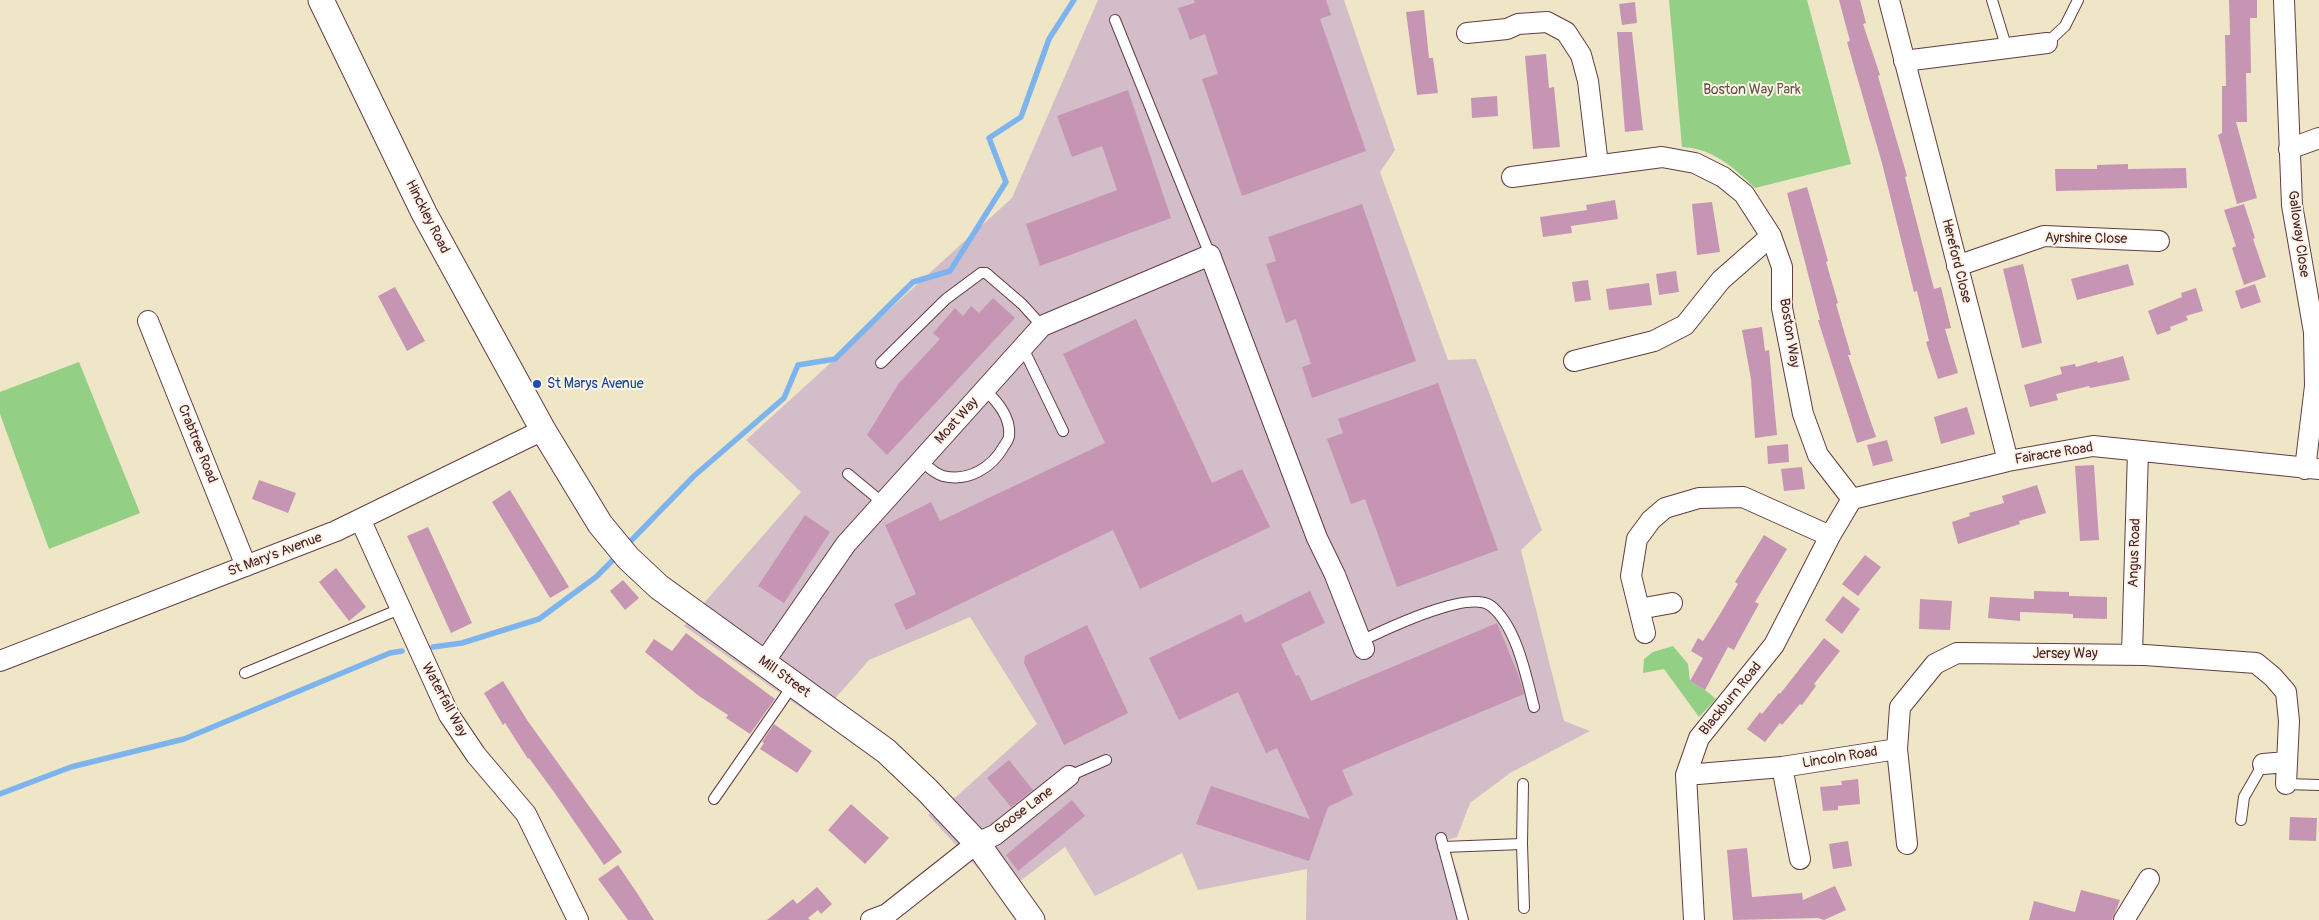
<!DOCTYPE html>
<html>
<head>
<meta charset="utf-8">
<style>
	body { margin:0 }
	canvas { display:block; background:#efe5c7 }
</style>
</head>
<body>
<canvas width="2319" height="920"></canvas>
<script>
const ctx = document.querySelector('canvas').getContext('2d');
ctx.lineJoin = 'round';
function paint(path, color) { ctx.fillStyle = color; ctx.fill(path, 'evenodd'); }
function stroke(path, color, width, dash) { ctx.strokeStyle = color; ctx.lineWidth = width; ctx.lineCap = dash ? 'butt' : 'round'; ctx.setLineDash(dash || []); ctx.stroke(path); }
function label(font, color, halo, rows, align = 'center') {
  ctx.font = font + ' Pangolin,sans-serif'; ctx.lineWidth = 4; ctx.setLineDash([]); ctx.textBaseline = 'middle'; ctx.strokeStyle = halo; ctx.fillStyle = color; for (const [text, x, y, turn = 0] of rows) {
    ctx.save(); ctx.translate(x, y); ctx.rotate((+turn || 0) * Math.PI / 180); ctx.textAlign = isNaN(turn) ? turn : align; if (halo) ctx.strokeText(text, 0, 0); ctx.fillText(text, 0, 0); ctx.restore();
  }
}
paint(new Path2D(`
	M1098,0H1344L1395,150L1380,172L1448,360L1476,359L1542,530L1521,550L1564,721L1590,731L1510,773L1470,803L1457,837L1444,841L1458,873L1469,920H1306L1307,869L1198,890L1182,853L1095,896L1065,847L1000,896L983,874L928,815L957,796L1037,724L970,617L869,660L817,719L684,626L801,492L746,440L1012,198Z`), '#d2bdc8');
paint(new Path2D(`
	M1669,0H1807L1851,164L1755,188C1734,168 1713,148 1682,147Z
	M79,362L140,513L49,549L0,414V392Z
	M1673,646L1688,664L1690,681L1705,690L1716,699L1699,717L1664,669L1643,673L1644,659L1653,652Z`), '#93d085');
stroke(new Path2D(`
	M626,546L694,476L784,398L798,365L835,359L913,282L950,271L1006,182L989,138L1021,117L1049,39L1074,0
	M433,647L462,643L539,619L596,577L618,555
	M0,794L71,767L184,739L390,653L402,651`), '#7eb4ed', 5.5);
paint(new Path2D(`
	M1194,0H1326L1331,15L1320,19L1366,151L1242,196L1202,79L1218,74L1205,34L1190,40L1178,8L1195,3Z
	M1839,0H1860L1866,23L1863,24L1880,75L1878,76L1907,176L1905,177L1934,289L1941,287L1951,328L1945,329L1958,373L1938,379L1926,342L1929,341L1917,291L1914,292L1882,163L1853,63L1847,42L1850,41Z
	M2229,0H2257V18H2250L2251,73H2246L2247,122H2236L2257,198L2237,204L2218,135L2222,133V86H2226L2225,35H2230Z
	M1635,2L1637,23L1622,25L1619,4Z
	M1424,10L1429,58H1433L1438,93L1417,95L1406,12Z
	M1617,32H1632L1643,130L1625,132Z
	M1546,54L1549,88L1554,87L1560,147L1533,149L1525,56Z
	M1128,90L1171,218L1040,266L1026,224L1117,190L1102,146L1072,157L1057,116Z
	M1497,96L1498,116L1472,118L1471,98Z
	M2128,164V169L2186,168L2187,188L2056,191L2055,169H2097V165Z
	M1807,187L1828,261L1826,262L1838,303L1836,304L1851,355H1848L1876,437L1857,443L1818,320H1820L1787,193Z
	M1615,200L1618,219L1571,226L1572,233L1543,237L1540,217L1587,210L1586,205Z
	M1712,202L1720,252L1697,255L1692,204Z
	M1362,204L1416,361L1312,398L1302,367L1311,364L1296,319L1286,323L1266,264L1276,261L1268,237Z
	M2244,204L2255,238L2253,239L2266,277L2244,285L2232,248L2236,246L2224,210Z
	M2023,264L2042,343L2022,348L2003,269Z
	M2128,264L2134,285L2077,300L2071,279Z
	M1676,271L1679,292L1659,295L1656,274Z
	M1588,280L1591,300L1575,302L1572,282Z
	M1649,283L1652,305L1609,310L1606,289Z
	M2255,284L2261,302L2241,309L2235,291Z
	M395,287L425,341L407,351L378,296Z
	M2196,288L2203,311L2186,316L2188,320L2170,327L2171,330L2157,335L2148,311L2182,297L2181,293Z
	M993,298L1015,318L887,455L867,435L899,383L940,339L933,333L955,308L963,316L971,306L979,313Z
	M1136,319L1212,483L1242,469L1270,527L1140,589L1113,530L906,630L894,604L916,594L885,525L931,502L940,521L1105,443L1063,354Z
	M1762,327L1765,351L1769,350L1777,435L1755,438L1751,379L1742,330Z
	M2123,356L2130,380L2090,388L2089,386L2056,394L2058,400L2030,407L2024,385L2062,374L2060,367L2075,364L2076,367L2097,361L2098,363Z
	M1438,383L1498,550L1397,587L1365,499L1351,504L1327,439L1343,433L1338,419Z
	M1967,407L1975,434L1941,444L1934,417Z
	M1887,440L1893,461L1873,466L1867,445Z
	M1788,444L1789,462L1768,464L1767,446Z
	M2094,465L2099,540L2080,541L2075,466Z
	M1802,467L1805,489L1784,491L1781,469Z
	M259,480L296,493L288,513L252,499Z
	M2037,485L2046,513L2019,521L2020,524L1958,544L1952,522L1970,516L1969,513L2004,503L2002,496Z
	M510,490L569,587L550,598L492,502Z
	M805,515L830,532L784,603L758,586Z
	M428,527L472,623L451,633L407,536Z
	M1764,535L1787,549L1755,602L1759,604L1738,642L1734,650L1728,647L1705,690L1690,681L1703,658L1691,651L1698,638L1703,641L1717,619L1738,584L1735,582Z
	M1865,555L1881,567L1858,596L1842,584Z
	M336,568L366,607L349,621L319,582Z
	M623,580L639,598L625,610L610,591Z
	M1310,591L1325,623L1281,644L1296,676L1299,675L1311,701L1497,623L1518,674L1524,694L1342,770L1353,795L1328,807L1309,861L1196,824L1211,786L1310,819L1277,748L1266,753L1238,692L1179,720L1149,658L1241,614L1245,623Z
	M2034,591L2069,592V596L2107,597V619L2073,618V614L2020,612V621L1988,618L1990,597L2034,599Z
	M1843,596L1860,609L1842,634L1825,620Z
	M1920,599L1952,601L1950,630L1919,629Z
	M1087,625L1128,713L1064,745L1024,663L1025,656Z
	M686,633L775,699L750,734L726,718L728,715L699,696L645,652L654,639L672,651Z
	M1824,638L1840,651L1814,684L1816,686L1802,705L1800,704L1782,725L1780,723L1765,742L1747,729L1760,712L1762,714L1779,693L1780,694Z
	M503,681L527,720L622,852L604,865L554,792L529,758L528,759L505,723L503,725L484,693Z
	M774,724L812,751L797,773L760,749L764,743L762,742Z
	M1009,760L1033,790L1011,807L987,778Z
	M1858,779L1860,804L1838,806V810L1823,811L1820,787L1842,785L1841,781Z
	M1072,800L1085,816L1018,871L1006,855Z
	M851,804L889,838L865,864L828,830Z
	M2290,817L2317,818L2316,841L2289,840Z
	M1848,841L1852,866L1833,869L1829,844Z
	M1747,848L1752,897L1802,893L1803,900L1835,886L1846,910L1824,920L1818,918L1733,920L1727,850Z
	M618,865L637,893L654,920H628L598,879Z
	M817,887L832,904L821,914L818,910L808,918L810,920H767L793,899L797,904Z
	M2081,890L2120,900L2112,920H2029L2034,901L2075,912Z`), '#c695b4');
const service = new Path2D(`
	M1992,0L2007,49
	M1115,20L1210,255
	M2047,43L2065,26L2078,0
	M1023,348L1063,431
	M881,363L946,299L981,273H986L1022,304L1042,326
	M921,461C927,466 935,474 943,476C968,482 992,468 1004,446C1006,443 1009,439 1009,436C1011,418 997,401 985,390
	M848,474L883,503
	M1361,641C1384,630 1469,589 1491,606C1517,627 1526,676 1534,707
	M245,673L400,609
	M1069,776L1106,760
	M2286,784L2319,785
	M714,799L793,685
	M2241,820L2244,797L2263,764
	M1441,838L1463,920
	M1522,844L1524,908
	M1443,847L1522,844L1523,784`);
const minor = new Path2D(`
	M1889,0L2008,461
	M2284,0L2292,205L2314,332L2315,386L2305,469
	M1467,33L1507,29L1518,24L1547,22L1566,32L1581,55L1588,81L1598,165
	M1904,61L2047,43
	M2289,149L2319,138
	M1512,177L1662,157L1695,163L1723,177L1744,194L1771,236L1782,267V308L1803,414L1818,455L1852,499
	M1957,266L2044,236L2159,241
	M148,321L246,566
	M1574,361L1654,341L1685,325L1721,280L1771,236
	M1852,499L2008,461L2093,446L2319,469
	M360,519L449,715L476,755L526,814L578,920
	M1639,609L1672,603
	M1645,633L1631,576L1637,539L1651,520L1665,508L1699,498L1743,497L1830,536
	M2132,654L2138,451
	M0,661L336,531L543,430
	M764,662L846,544L1042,326L1210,255L1317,538L1335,575L1364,649
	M2263,764L2287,762
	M1782,767L1800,859
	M1686,775L1782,767L1897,749
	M1907,844L1897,749L1900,707L1935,664L1957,653L2145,655L2256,663L2273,677L2286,692L2289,721L2286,784
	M871,920L887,914L977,843L995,835L1069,776
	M1694,920L1686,775L1699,738L1774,645L1830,536L1852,499
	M2124,920L2149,879`);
const tertiary = new Path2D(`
	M321,0L424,213L543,430L600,524L628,558L659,587L886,751L928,791L977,843L1032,920`);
stroke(service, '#633d42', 12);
stroke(minor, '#633d42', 22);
stroke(tertiary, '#633d42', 27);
stroke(service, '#fff', 10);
stroke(minor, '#fff', 20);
stroke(tertiary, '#fff', 25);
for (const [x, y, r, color] of [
	[537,384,5,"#1a4fb4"]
]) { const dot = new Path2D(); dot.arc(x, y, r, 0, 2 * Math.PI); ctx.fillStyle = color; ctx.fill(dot); stroke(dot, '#fcf5e5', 2); }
label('14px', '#605446', '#fcf5e5', [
	["Boston Way Park",1752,90]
]);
label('14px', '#4a1f2b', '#fcf5e5', [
	["Hinckley Road",427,217,63],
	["Galloway Close",2298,234,82],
	["Ayrshire Close",2086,239,1],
	["Hereford Close",1956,261,76],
	["Boston Way",1789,333,81],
	["Moat Way",957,421,-48],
	["Crabtree Road",197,444,68],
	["Fairacre Road",2054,454,-9],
	["Angus Road",2135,553,-88],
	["St Mary's Avenue",275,555,-21],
	["Jersey Way",2065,654],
	["Mill Street",784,677,36],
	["Blackburn Road",1731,699,-51],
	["Waterfall Way",444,700,62],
	["Lincoln Road",1840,758,-9],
	["Goose Lane",1024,811,-37]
]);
label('14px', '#164399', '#fcf5e5', [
	["St Marys Avenue",547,384]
], 'left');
</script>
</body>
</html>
